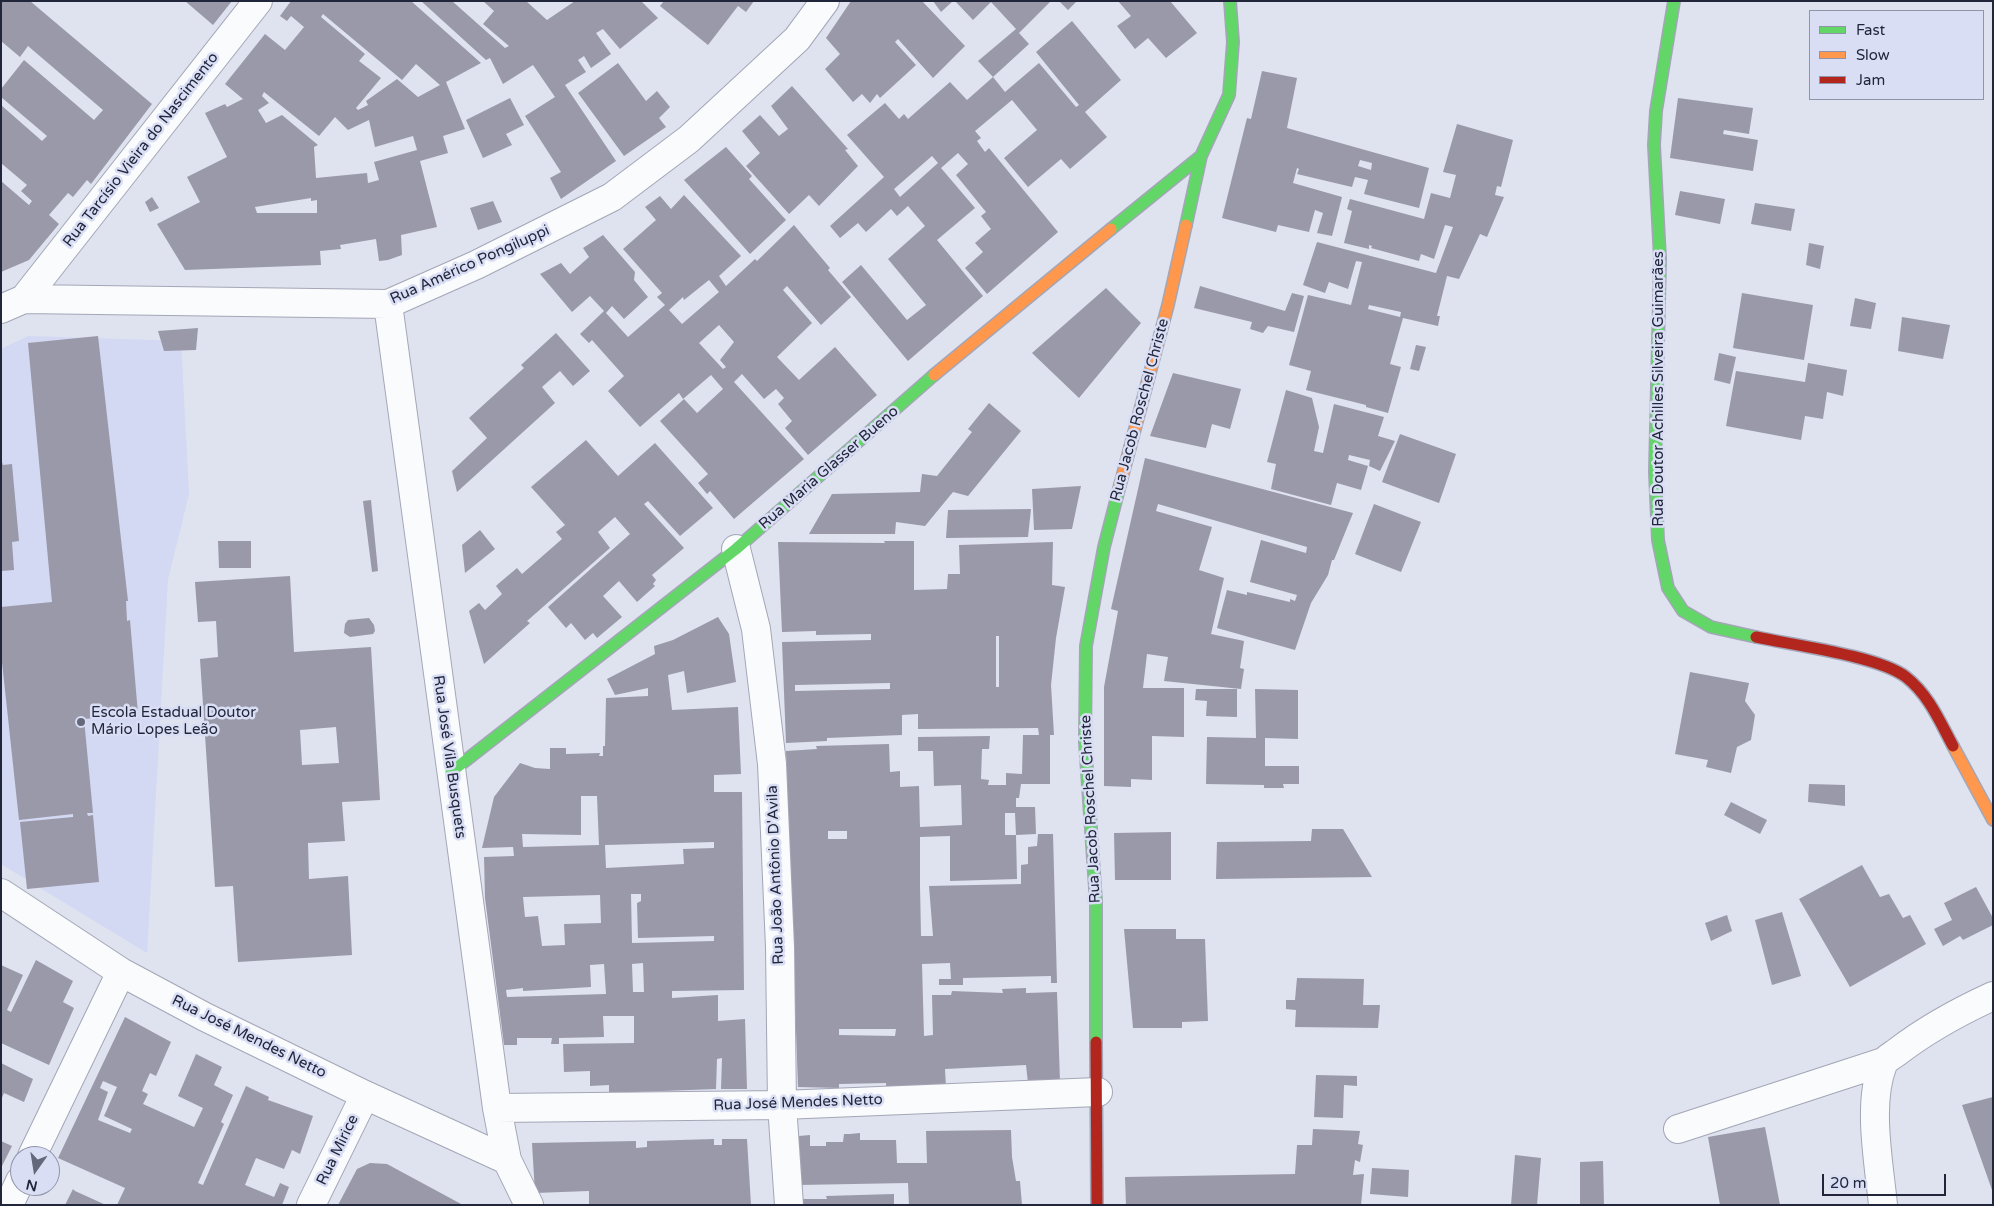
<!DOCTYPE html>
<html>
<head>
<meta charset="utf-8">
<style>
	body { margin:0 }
	#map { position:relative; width:1994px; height:1206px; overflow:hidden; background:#dfe2ef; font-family:"Varela Round",sans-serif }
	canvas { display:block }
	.frame { position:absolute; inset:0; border:2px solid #22263b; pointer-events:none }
	.legend { position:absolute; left:1809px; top:10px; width:175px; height:90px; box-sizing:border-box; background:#d9def5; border:1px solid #9094ab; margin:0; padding:6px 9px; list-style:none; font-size:15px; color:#22263b }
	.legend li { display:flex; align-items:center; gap:10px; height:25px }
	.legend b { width:25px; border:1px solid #9094ab }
	.north { position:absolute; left:10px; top:1146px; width:50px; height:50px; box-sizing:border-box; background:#d9def5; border:1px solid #9094ab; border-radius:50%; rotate:193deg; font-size:14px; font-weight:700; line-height:20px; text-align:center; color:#22263b }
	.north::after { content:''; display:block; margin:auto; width:18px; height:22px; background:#64687a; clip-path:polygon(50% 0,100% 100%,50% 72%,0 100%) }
	.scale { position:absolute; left:1822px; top:1174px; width:124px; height:22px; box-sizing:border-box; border:2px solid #22263b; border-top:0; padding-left:6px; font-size:15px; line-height:18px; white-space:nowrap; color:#22263b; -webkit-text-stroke:4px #d9def5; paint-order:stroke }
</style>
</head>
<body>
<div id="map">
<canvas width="1994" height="1206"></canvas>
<div class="frame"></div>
<ul class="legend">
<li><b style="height:6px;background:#63d668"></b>Fast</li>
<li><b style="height:6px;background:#ff974d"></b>Slow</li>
<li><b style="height:6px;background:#b3261e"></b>Jam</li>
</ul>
<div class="north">N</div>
<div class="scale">20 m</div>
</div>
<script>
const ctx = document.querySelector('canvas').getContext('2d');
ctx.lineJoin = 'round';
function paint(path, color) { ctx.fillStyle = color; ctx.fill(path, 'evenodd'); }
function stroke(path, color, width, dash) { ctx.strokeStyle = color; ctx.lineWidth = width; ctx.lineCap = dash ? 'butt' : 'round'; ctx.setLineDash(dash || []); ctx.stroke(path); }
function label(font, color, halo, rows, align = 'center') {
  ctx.font = font + ' "Varela Round",sans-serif'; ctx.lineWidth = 5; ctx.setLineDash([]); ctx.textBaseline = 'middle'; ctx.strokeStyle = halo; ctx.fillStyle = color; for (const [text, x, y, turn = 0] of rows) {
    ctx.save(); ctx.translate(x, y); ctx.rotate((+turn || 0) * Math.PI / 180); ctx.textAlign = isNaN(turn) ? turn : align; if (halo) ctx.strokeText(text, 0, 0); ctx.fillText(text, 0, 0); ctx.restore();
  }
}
paint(new Path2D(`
	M28,336L181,341L189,494L168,579L147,953L1,864V349Z`), '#d3d8f3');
paint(new Path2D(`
	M1,1H30L152,104L91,184L87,180L73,197L68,193L49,215L59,224L29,260L1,272V181L29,205L32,201L21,191L27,185L1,163V105L42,141L47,136L1,97V89L24,60L94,120L103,110L28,46L20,57L1,41Z
	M185,1H232L213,25Z
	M291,1H411L481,63L446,82L465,129L443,136L448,153L420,161L437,227L401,235L402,255L388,260L379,261L376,239L340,245L341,249L320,251L321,265L185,270L157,224L200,202L187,177L227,157L205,113L225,104L227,107L243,99L225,84L265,34L285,50L304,27L291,16L287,21L280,16ZM323,14L402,80L416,64L440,85L418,97L397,79L366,101L368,105L358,110L356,108L381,78L359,61L365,54L321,17ZM264,92L319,136L335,117L348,130L369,120L375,147L413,136L417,150L374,162L379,180L368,183L367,173L316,178L314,147L318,145L282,115L266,123L258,110L269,103L262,96ZM311,198V201L317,200V213H257L255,207Z
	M421,1H452L505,48L509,46L483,24L494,11L483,1H526L547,20L575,1H641L658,18L620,49L603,29L596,33L611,54L591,68L584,56L578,60L586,72L565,85L616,161L561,199L550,178L561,172L525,116L555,97L533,65L503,84L490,58L486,60Z
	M664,1H754L746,12L738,6L708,45L660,6Z
	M851,1H922L965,46L933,78L898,39L895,42L916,65L880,98L877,94L870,103L862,94L853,102L825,69L840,54L826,38Z
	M933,1H953L941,12Z
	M955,1H1051L1019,33L1029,44L993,77L978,61L1016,29L991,2L973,20Z
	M1059,1H1077L1068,10Z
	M1118,1H1170L1197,33L1166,58L1148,38L1135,49L1117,26L1131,16Z
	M1072,21L1121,80L1085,112L1107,137L1070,169L1061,159L1028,187L1004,158L1037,130L1012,100L975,131L981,138L977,141L985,152L989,148L1058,232L987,294L965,268L983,252L975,243L991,229L981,216L986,212L956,175L968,164L958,153L941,168L975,208L937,240L983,296L908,361L842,282L861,265L907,320L926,305L888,259L925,226L908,206L897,216L891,209L866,232L858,223L840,238L830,226L884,177L847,135L885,103L899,119L904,114L908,119L950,82L967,100L993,77L1005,92L1039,63L1076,107L1079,105L1036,52ZM932,156L938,163L900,197L894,189Z
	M618,63L646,101L657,91L670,107L659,118L666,127L624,156L578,93Z
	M1262,71L1297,78L1287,128L1429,168L1419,208L1364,194L1368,180L1355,177L1352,187L1297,174L1299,169L1297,168L1293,183L1342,197L1332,236L1317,233L1323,213L1315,210L1309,232L1278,225L1276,232L1222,218L1247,118L1251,119ZM1360,160L1372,163L1371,170L1358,166Z
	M792,86L848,149L845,150L858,166L819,206L809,195L789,214L746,166L760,153L742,131L760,115L779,136L788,129L771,106Z
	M510,98L524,125L506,134L512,145L483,158L466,120Z
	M1678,98L1753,108L1749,134L1724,130L1723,134L1758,140L1753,171L1670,158Z
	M1457,124L1513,140L1501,187L1497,186L1495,195L1504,197L1487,237L1480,234L1459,279L1447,276L1437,316H1440L1438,326L1403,318L1390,364L1401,367L1388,413L1366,407V405L1306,390L1311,371L1289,365L1308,295L1351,305L1362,262L1356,261L1348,289L1329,282L1325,293L1303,285L1317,242L1436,273L1453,227L1445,225L1434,259L1421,254L1419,261L1371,248L1372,246L1369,245V249L1344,243L1352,211L1347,209L1350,199L1424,219L1431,193L1450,198L1456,175L1443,172ZM1369,305L1401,312L1400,317L1368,309Z
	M726,147L752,176L749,179L786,220L750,254L684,180Z
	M1680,191L1725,199L1720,224L1675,215Z
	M684,195L741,256L719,276L726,286L755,259L757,261L794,225L830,268L828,270L851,297L821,325L787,286L783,290L812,323L777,357L799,380L835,347L877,395L808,455L785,428L792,421L778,404L784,398L776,389L764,399L742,374L734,382L804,459L734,519L710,491L707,494L698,483L708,474L660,421L684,399L697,413L723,389L711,375L683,399L679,393L640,427L608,391L624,376L592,340L589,343L580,334L604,311L590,296L572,312L540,274L561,263L570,274L589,257L583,248L603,235L635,272L634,280L648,297L624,319L612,306L606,313L628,337L665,305L657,297L662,293L623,249L656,220L645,207L660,196L671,209ZM709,280L719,292L682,324L669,310L683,297L684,300ZM719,325L734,342L720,360L726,367L723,369L699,343Z
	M152,197L159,208L150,212L145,202Z
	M493,201L502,222L478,230L470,208Z
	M1755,203L1795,209L1791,231L1751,224Z
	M1809,243L1824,246L1820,269L1806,265Z
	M1200,286L1285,311L1292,293L1304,296L1294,332L1268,326L1263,333L1250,329L1252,322L1194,308Z
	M1106,288L1141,323L1079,398L1032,353Z
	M1742,293L1813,305L1804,360L1733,348Z
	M1855,298L1876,303L1871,329L1850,326Z
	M1902,317L1950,325L1943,359L1898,351Z
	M198,328L196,350L164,351L158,331Z
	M556,333L590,371L573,386L560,371L542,387L555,403L457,492L452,471L487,438L469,418L524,368L521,365Z
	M98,336L128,601H126L127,621L130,620L138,714L84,719L93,813H87L88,816L93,815L99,882L27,889L20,822L73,817V814L19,820L1,653V607L52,602L28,343Z
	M1416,345L1426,347L1419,371L1410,369Z
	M1719,353L1736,357L1730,384L1714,380Z
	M1808,363L1847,370L1843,396L1827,392L1823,419L1805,416L1801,440L1726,426L1736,371L1805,382Z
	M1173,373L1241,389L1230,429L1212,424L1206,448L1150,436Z
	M1286,390L1312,398L1319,427L1314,451L1323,453L1334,404L1384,417L1378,436L1395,441L1380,471L1369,466L1370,460L1349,455L1348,460L1368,466L1361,490L1337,483L1331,505L1271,489L1276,464L1267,462Z
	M989,403L1021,431L968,496L953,492L925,526L896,522L895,534H809L832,494L920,492L922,474L937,476L972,432L968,429Z
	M1400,434L1456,454L1439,503L1382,482Z
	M586,440L618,476L655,443L713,508L680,536L648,501L644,504L684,548L652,575L656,580L653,584L655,586L637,602L619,581L603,596L622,617L597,638L593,633L585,640L571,623L566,628L548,607L630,534L615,517L598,532L610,548L527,621L530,623L484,664L469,611L479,603L485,610L502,594L496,586L498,584L517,568L522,574L562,539L556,532L565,525L531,487Z
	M1145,458L1353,513L1334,560H1332L1328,575L1311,603L1295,650L1217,628L1227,590L1247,595V592L1290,602V599L1295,601L1297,595L1250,582L1261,540L1306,553L1307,547L1158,504L1156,511L1212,527L1199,570L1224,578L1211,634L1244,641L1240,668L1244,669L1241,689L1164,681L1168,657L1147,654L1143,688H1184V737L1152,736V780L1131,779V787L1104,786V687L1118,611L1111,609Z
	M1,459L3,465L12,464L19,541L12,542L14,570L1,571Z
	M1081,486L1072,529L1034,530L1032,489Z
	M371,500L378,571L372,572L363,501Z
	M1374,504L1421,522L1401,572L1355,554Z
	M1031,509L1028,537L946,538L948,510Z
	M480,530L495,549L465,573L462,545Z
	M218,541H251V568H219Z
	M884,541H914V590L947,589L948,574H960L959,545L1053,542L1052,585L1065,587L1056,638L1051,685L1054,735H1050V784H1021L1019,798H1016V807H1035L1036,834L1016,835L1017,879L950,881V836L920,837V886L921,936H933L929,886L1021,884V865L1028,864V847L1037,846L1038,834H1053L1057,983H1051V976L963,978V985H939V979H951L950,963L922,964L924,1036L933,1035L932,995H951L952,991L1003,993L1002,989L1026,988V993L1057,992L1060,1081L1028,1083L1026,1065L945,1069L946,1088L886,1089V1083L839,1084V1088L798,1087L786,751L817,749L816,746L889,744L890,772L900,771V787L919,786L920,827L962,825L961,785L934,786L933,751H918V737L990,736L989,749H982L981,779L989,780L988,785H1006V773L1022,774L1023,735H1039L1038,728L918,729V714L902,715V735L827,738V741L786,743L782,642L871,640V634L816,635V631L782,632L778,542L885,543ZM996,636H999V687H996ZM890,683V689L795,691V685ZM1005,813H1015L1016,835H1005ZM828,831H847V839H828ZM839,1029H896L895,1036L839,1035Z
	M290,576L294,652L371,647L380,800L342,802L345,841L308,843L309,879L348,876L352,955L238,962L233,886L215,887L200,659L218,657L216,621L198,622L195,582ZM336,727L339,763L302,765L300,730Z
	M718,617L729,634L736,682L687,693L684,671L668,675L672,710L738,707L741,774L714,775V792H742L744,990L672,991V998L718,995V1021L745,1019L747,1089H721L722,1058L717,1059L716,1089L609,1093V1085L590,1086V1071L564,1072L563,1044L634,1043V1016H603L604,1037L559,1038V1044H551L552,1038H517V1045H504L485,898L484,857L514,856L513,847L482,848L494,797L520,763L535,768L550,769V748H566V754L600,753L599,756H603V746H605L606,698L648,696V688L615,695L607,679L655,654L654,646L673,640ZM581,796H597L599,845L523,847L522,834L581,835ZM714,842V848L683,849L684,864L606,868L605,845ZM631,894H641V901L637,903L638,938L714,936V941L632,943ZM600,895L601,923L564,924L565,945L542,946L538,916L525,917L523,897ZM643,963L644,992H633L632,964ZM604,964L606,994L507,997L506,990L523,988V991L591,987L590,965Z
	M369,618L374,625L375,631L373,634L350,637L344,633L345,624L348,620Z
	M1690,672L1749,683L1745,701L1755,715L1751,740L1737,747L1731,773L1706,767L1708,760L1675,754Z
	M1196,689H1237V717L1206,716L1207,701L1195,700Z
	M1255,689L1298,690V739L1265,738V766H1299V784H1283L1284,788H1264V785L1206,784L1207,737L1256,738Z
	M1809,784L1845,785V806L1808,802Z
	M1731,802L1767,820L1760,834L1724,815Z
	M1312,829H1343L1372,877L1216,879L1217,842L1311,841Z
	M1171,832V880H1115L1114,833Z
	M1862,865L1880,897L1889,894L1903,918L1910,915L1926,944L1850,987L1799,899Z
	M1976,887L1993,918V925L1963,940L1960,936L1943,946L1934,929L1952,920L1944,903Z
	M1782,912L1801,976L1772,985L1755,920Z
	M1727,915L1732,931L1711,941L1705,923Z
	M1124,929H1176V939H1205L1208,1021L1182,1022V1028H1133Z
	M36,960L73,981L63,1002L74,1008L49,1065L1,1043V965L23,975L7,1010L11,1012Z
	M1297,978L1364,979L1363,1005H1380L1378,1028L1295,1027L1296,1010L1286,1009V1000H1295Z
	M125,1017L171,1042L156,1076L150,1073L142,1091L148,1094L143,1104L194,1127L203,1108L178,1096L196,1054L222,1067L214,1085L233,1095L221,1122L224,1124L198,1183L203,1185L246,1086L269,1097L268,1100L313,1116L300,1154L292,1150L284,1169L256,1158L245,1185L274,1197L280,1183L289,1187L282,1205H117L125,1188L58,1158ZM103,1081L117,1087L104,1116L132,1129L130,1133L98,1120L108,1092L100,1088Z
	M1,1063L33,1079L24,1102L4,1093L1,1100Z
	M1316,1075L1357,1076V1086L1344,1085L1343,1118L1314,1117Z
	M1993,1097V1190H1992L1962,1105Z
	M1765,1127L1780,1205H1720L1708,1137Z
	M1313,1129L1360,1131L1358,1144L1363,1145L1360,1162L1355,1160L1353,1175L1364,1174L1361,1205H1126L1125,1177L1295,1174L1297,1145H1312Z
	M1011,1130L1012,1157L1016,1181H1020L1022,1205H909L908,1183L798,1185L799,1136L810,1135V1146H826V1142H843L844,1134H850L860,1133V1140H896L897,1163H927L926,1131Z
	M714,1139V1145H722V1139H747L751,1205H589V1191L535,1193L532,1143L636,1141V1148L647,1147V1141Z
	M1,1141L12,1146L1,1168Z
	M1515,1155L1541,1158L1537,1205H1511Z
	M1603,1161L1604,1205H1580V1162Z
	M370,1163L387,1164L463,1205H338L357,1169Z
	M1372,1168L1409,1170L1408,1197L1370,1194Z
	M73,1189L75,1191L106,1205H65Z
	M894,1194V1205H799V1199H827L826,1196Z`), '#9a99a9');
const street = new Path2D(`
	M24,299L258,1
	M388,304L497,1108L507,1160L529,1205
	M1,309L24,299L388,304L476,265L612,197L689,139L797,39L825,1
	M736,549L756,629L772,764L780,947L782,1105L789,1205
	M1,893L121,972L205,1017L365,1095L507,1160
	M497,1108L782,1105L1098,1092
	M1678,1129L1883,1062
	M32,1156L121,972
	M9,1205L20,1181
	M311,1205L365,1095
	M1883,1205C1879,1163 1867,1104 1883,1064C1885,1059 1893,1055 1897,1052C1927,1029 1958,1012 1993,996`);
const fast = new Path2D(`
	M1674,1L1656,111L1654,145L1660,259L1655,472L1658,540L1668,588L1683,611L1711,627L1756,637
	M1186,225L1201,156L1229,95L1233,42L1230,1
	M1111,229L1201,156
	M451,772L736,549L934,375
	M1096,1042V902L1085,742L1086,646L1104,547L1120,485`);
const slow = new Path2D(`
	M934,375L1111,229
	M1120,485L1168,305L1186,225
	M1953,746L1993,820`);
const jam = new Path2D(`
	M1756,637C1793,645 1879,656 1906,677C1929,695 1940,722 1953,746
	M1096,1042L1097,1205`);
stroke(street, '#a3a6b6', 30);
stroke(fast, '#a3a6b6', 14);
stroke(slow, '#a3a6b6', 14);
stroke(jam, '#a3a6b6', 14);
stroke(street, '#fafbfd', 28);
stroke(fast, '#63d668', 11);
stroke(slow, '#ff974d', 11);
stroke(jam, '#b3261e', 11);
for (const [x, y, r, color] of [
	[81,722,5,"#64687a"]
]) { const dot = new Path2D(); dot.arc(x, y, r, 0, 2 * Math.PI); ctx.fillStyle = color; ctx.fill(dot); stroke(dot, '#d9def5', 2); }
label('15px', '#22263b', '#d9def5', [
	["Rua Tarcísio Vieira do Nascimento",141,150,-52],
	["Rua Américo Pongiluppi",470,265,-24],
	["Rua Doutor Achilles Silveira Guimarães",1659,389,-90],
	["Rua Jacob Roschel Christe",1140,410,-75],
	["Rua Maria Glasser Bueno",829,468,-41],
	["Rua José Vila Busquets",449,757,82],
	["Rua Jacob Roschel Christe",1091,809,-93],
	["Rua João Antônio D'Avila",776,875,-92],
	["Rua José Mendes Netto",249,1037,26],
	["Rua José Mendes Netto",798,1103,-2],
	["Rua Mirice",338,1150,-64]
]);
label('15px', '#22263b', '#d9def5', [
	["Escola Estadual Doutor",91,713],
	["Mário Lopes Leão",91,730]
], 'left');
</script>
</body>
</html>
